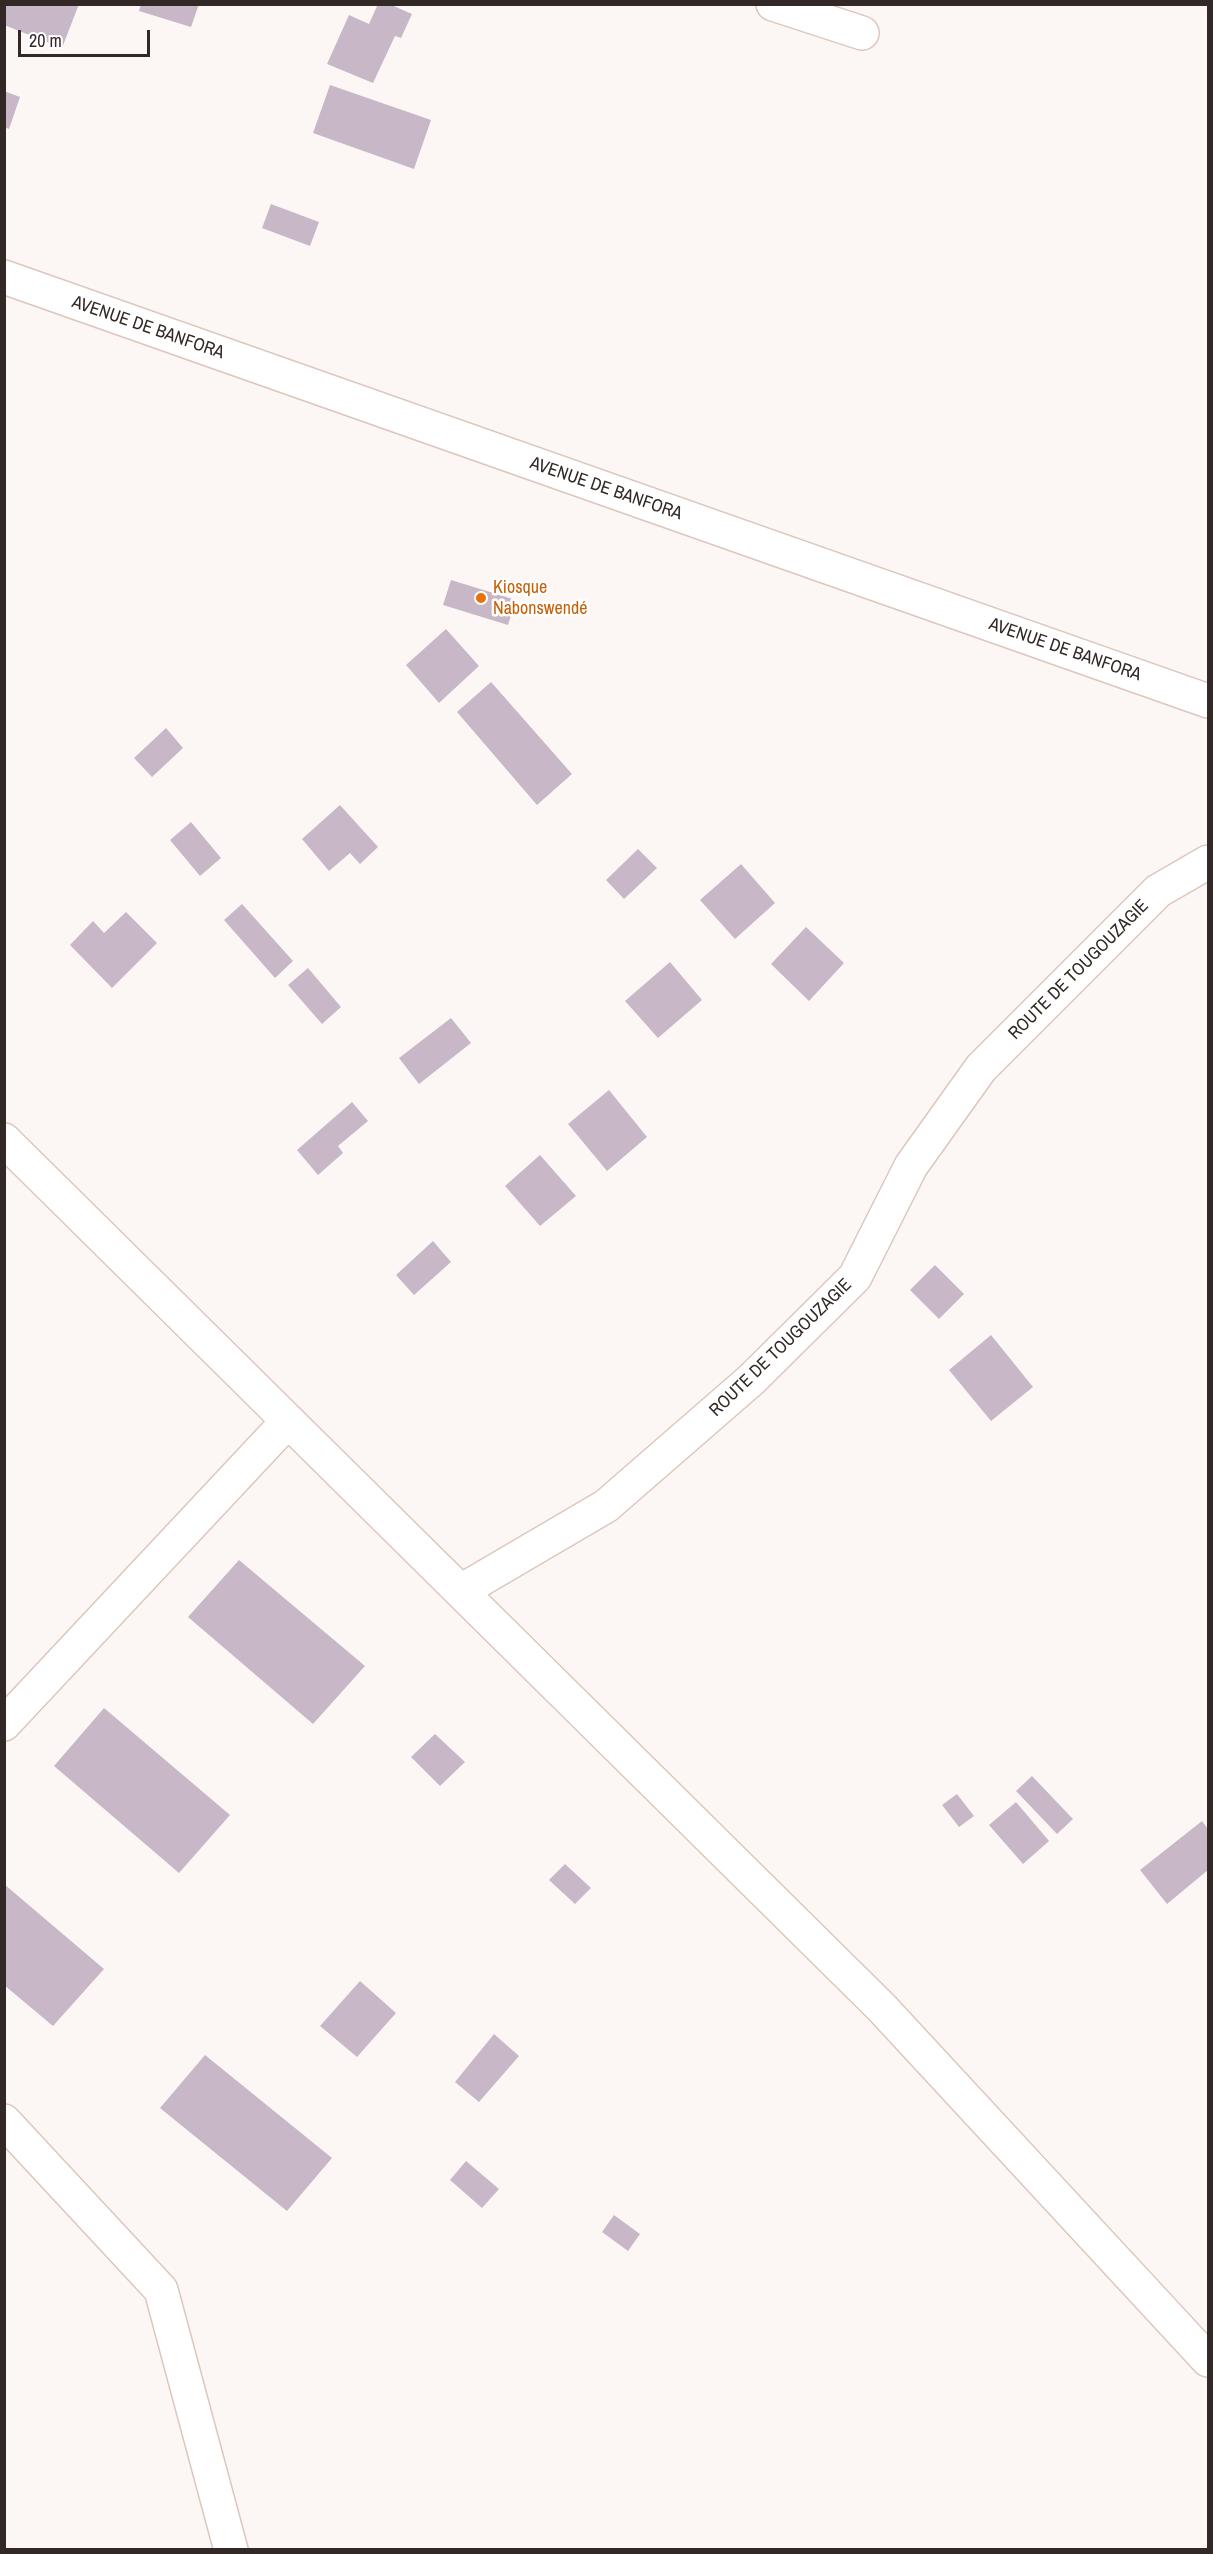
<!DOCTYPE html>
<html>
<head>
<meta charset="utf-8">
<style>
	body { margin:0 }
	#map { position:relative; width:1213px; height:2554px; overflow:hidden; background:#fcf7f5; font-family:"Archivo Narrow",sans-serif }
	canvas { display:block }
	.frame { position:absolute; inset:0; border:6px solid #322926; pointer-events:none }
	.scale { position:absolute; left:18px; top:30px; width:132px; height:27px; box-sizing:border-box; border:3px solid #322926; border-top:0; padding-left:8px; font-size:18px; line-height:21px; white-space:nowrap; color:#322926; -webkit-text-stroke:4px #fff; paint-order:stroke }
</style>
</head>
<body>
<div id="map">
<canvas width="1213" height="2554"></canvas>
<div class="frame"></div>
<div class="scale">20 m</div>
</div>
<script>
const ctx = document.querySelector('canvas').getContext('2d');
ctx.lineJoin = 'round';
function paint(path, color) { ctx.fillStyle = color; ctx.fill(path, 'evenodd'); }
function stroke(path, color, width, dash) { ctx.strokeStyle = color; ctx.lineWidth = width; ctx.lineCap = dash ? 'butt' : 'round'; ctx.setLineDash(dash || []); ctx.stroke(path); }
function label(font, color, halo, rows, align = 'center') {
  ctx.font = font + ' "Archivo Narrow",sans-serif'; ctx.lineWidth = 5; ctx.setLineDash([]); ctx.textBaseline = 'middle'; ctx.strokeStyle = halo; ctx.fillStyle = color; for (const [text, x, y, turn = 0] of rows) {
    ctx.save(); ctx.translate(x, y); ctx.rotate((+turn || 0) * Math.PI / 180); ctx.textAlign = isNaN(turn) ? turn : align; if (halo) ctx.strokeText(text, 0, 0); ctx.fillText(text, 0, 0); ctx.restore();
  }
}
paint(new Path2D(`
	M4,4H79L62,48L4,25Z
	M141,4H199L191,27L139,11Z
	M378,4H389L412,14L401,38L395,36L373,83L327,64L349,15L369,24Z
	M330,85L431,120L414,169L313,133Z
	M4,91L20,97L9,129L4,127Z
	M271,204L319,222L310,246L262,228Z
	M451,580L516,600L508,625L443,605Z
	M446,629L479,666L439,703L406,665Z
	M491,682L572,774L537,805L457,712Z
	M166,728L183,748L152,777L134,758Z
	M340,805L378,847L360,864L350,853L329,871L302,839Z
	M191,822L221,858L200,876L170,840Z
	M638,849L657,868L624,899L606,880Z
	M741,864L775,903L735,939L700,900Z
	M242,904L293,961L275,978L224,920Z
	M126,912L157,943L112,988L70,945L93,921L104,933Z
	M806,927L844,963L809,1001L771,964Z
	M670,962L702,1000L658,1038L625,1001Z
	M308,968L341,1007L322,1024L288,985Z
	M451,1018L471,1043L419,1084L399,1058Z
	M609,1090L647,1137L607,1171L568,1124Z
	M352,1102L368,1121L338,1146L343,1153L318,1175L297,1150Z
	M540,1155L576,1196L540,1226L505,1186Z
	M433,1241L451,1262L414,1295L396,1275Z
	M935,1265L964,1294L939,1319L910,1290Z
	M991,1335L1033,1387L991,1421L949,1370Z
	M239,1560L365,1666L313,1724L188,1617Z
	M104,1708L230,1815L179,1873L54,1766Z
	M435,1734L465,1762L440,1786L411,1757Z
	M1032,1776L1073,1819L1057,1834L1016,1791Z
	M957,1794L974,1816L959,1827L942,1805Z
	M1016,1802L1049,1841L1023,1864L989,1825Z
	M1202,1821L1208,1829V1870L1167,1904L1140,1870Z
	M565,1864L591,1888L575,1904L549,1880Z
	M4,1884L104,1969L53,2026L4,1985Z
	M360,1981L396,2013L357,2057L320,2026Z
	M494,2034L519,2056L479,2102L455,2082Z
	M205,2055L332,2158L287,2211L160,2108Z
	M466,2161L499,2189L482,2208L450,2180Z
	M614,2215L640,2234L628,2251L602,2232Z`), '#c8b7c7');
const minor = new Path2D(`
	M773,4L862,33
	M4,1140L882,2008L1208,2360
	M461,1591L606,1506L751,1380L855,1277L911,1166L981,1068L1158,891L1208,862
	M4,1724L288,1421
	M4,2121L161,2290L231,2550`);
const secondary = new Path2D(`
	M4,277L1208,701`);
stroke(minor, '#ddc7bd', 36);
stroke(secondary, '#ddc7bd', 36);
stroke(minor, '#fff', 33);
stroke(secondary, '#fff', 33);
for (const [x, y, r, color] of [
	[481,598,6,"#e8710a"]
]) { const dot = new Path2D(); dot.arc(x, y, r, 0, 2 * Math.PI); ctx.fillStyle = color; ctx.fill(dot); stroke(dot, '#fff', 2); }
label('18px', '#322926', '#fff', [
	["AVENUE DE BANFORA",148,328,19],
	["AVENUE DE BANFORA",606,489,19],
	["AVENUE DE BANFORA",1065,650,19],
	["ROUTE DE TOUGOUZAGIE",1079,970,-45],
	["ROUTE DE TOUGOUZAGIE",781,1348,-44]
]);
label('18px', '#c56008', '#fff', [
	["Kiosque",493,588],
	["Nabonswendé",493,609]
], 'left');
</script>
</body>
</html>
